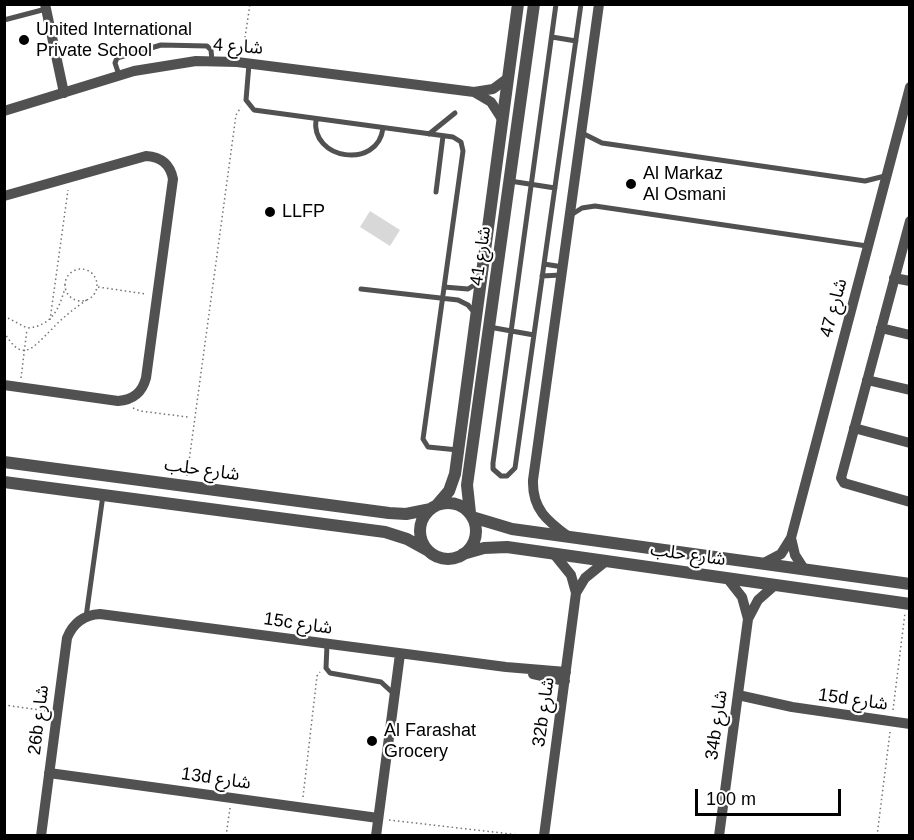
<!DOCTYPE html>
<html>
<head>
<meta charset="utf-8">
<style>
	body { margin:0 }
	#map { position:relative; width:914px; height:840px; overflow:hidden; background:#fff; font-family:Arial,sans-serif }
	canvas { display:block }
	.frame { position:absolute; inset:0; border:6px solid #000; pointer-events:none }
	.scale { position:absolute; left:695px; top:789px; width:146px; height:27px; box-sizing:border-box; border:3px solid #000; border-top:0; padding-left:8px; font-size:18px; line-height:21px; white-space:nowrap; color:#000; -webkit-text-stroke:4px #fff; paint-order:stroke }
</style>
</head>
<body>
<div id="map">
<canvas width="914" height="840"></canvas>
<div class="frame"></div>
<div class="scale">100 m</div>
</div>
<script>
const ctx = document.querySelector('canvas').getContext('2d');
ctx.lineJoin = 'round';
function paint(path, color) { ctx.fillStyle = color; ctx.fill(path, 'evenodd'); }
function stroke(path, color, width, dash) { ctx.strokeStyle = color; ctx.lineWidth = width; ctx.lineCap = dash ? 'butt' : 'round'; ctx.setLineDash(dash || []); ctx.stroke(path); }
function label(font, color, halo, rows, align = 'center') {
  ctx.font = font + ' Arial,"Noto Sans Arabic",sans-serif'; ctx.lineWidth = 4.5; ctx.setLineDash([]); ctx.textBaseline = 'middle'; ctx.strokeStyle = halo; ctx.fillStyle = color; for (const [text, x, y, turn = 0] of rows) {
    ctx.save(); ctx.translate(x, y); ctx.rotate((+turn || 0) * Math.PI / 180); ctx.textAlign = isNaN(turn) ? turn : align; if (halo) ctx.strokeText(text, 0, 0); ctx.fillText(text, 0, 0); ctx.restore();
  }
}
paint(new Path2D(`
	M370,211L400,230L390,246L360,227Z`), '#d8d8d8');
stroke(new Path2D(`
	M243,51L250,4
	M65 285a16 16 0 1 1 32 0a16 16 0 1 1-32 0Z
	M98,287L146,294
	M4,316L27,328C52,326 59,309 65,288
	M50,320L68,190
	M4,332C23,365 33,347 52,329C63,317 75,308 88,299
	M21,378L27,329
	M133,408L140,411L188,417
	M187,476L236,115L241,107
	M4,705L48,711
	M893,710L905,613
	M303,797L317,676L320,672
	M389,820L528,836
	M226,836L230,808
	M877,836L890,732`), '#737373', 1.5, [1.5, 3]);
stroke(new Path2D(`
	M556,4L493,463V469L501,476H507L515,468L581,4
	M4,20L46,9
	M552,37L576,41
	M249,64L246,100L254,110L453,137L461,142L463,151L423,439L428,447L458,450
	M119,75L115,63L117,58L161,45L207,46L211,50L212,61
	M316,119C310,160 378,170 383,128
	M582,133L602,143L865,181L885,176
	M429,134L455,113
	M510,181L555,188
	M436,192L443,136
	M571,215L582,208L595,206L867,246
	M544,264L563,267
	M542,276L561,275
	M444,287L468,289L479,282
	M361,289L458,300L468,305L474,312
	M489,327L534,335
	M86,617L103,495
	M327,645L326,668L330,673L381,682L394,694`), '#515151', 5);
stroke(new Path2D(`
	M45,4L64,93
	M474,92L491,102L502,119
	M4,111L134,71L196,61L237,62L474,92L493,89L508,78
	M4,196L146,156C161,157 170,164 173,179L146,378C142,393 133,400 118,401L4,385
	M910,221L841,478L844,483L910,502
	M894,278L910,281
	M881,328L910,335
	M867,380L910,390
	M854,428L910,443
	M569,537C547,521 532,509 533,480L599,4
	M791,538L795,555L804,569
	M554,554L571,575L576,593
	M764,563L781,554L791,538L910,87
	M727,578L742,597L748,619
	M533,674L565,681
	M738,695L792,707L910,724
	M49,773L378,818
	M41,836L67,638C73,623 84,615 100,614L506,667L566,672
	M376,836L400,654
	M544,836L576,593L585,578L606,561
	M719,836L748,619L758,600L775,585`), '#515151', 10);
stroke(new Path2D(`
	M4,462L389,513L406,514L431,509
	M4,482L385,532L407,539L427,550
	M420 531a28 28 0 1 1 56 0a28 28 0 1 1-56 0Z
	M437,505L449,491L455,474L518,4
	M470,513L467,485L534,4
	M472,517L512,529L910,584
	M463,554L484,548L507,547L910,604`), '#515151', 12);
for (const [x, y, r, color] of [
	[24,40,6,"#000"],
	[631,184,6,"#000"],
	[270,212,6,"#000"],
	[372,741,6,"#000"]
]) { const dot = new Path2D(); dot.arc(x, y, r, 0, 2 * Math.PI); ctx.fillStyle = color; ctx.fill(dot); stroke(dot, '#fff', 2); }
label('18px', '#000', '#fff', [
	["United International",36,30],
	["Private School",36,51],
	["Al Markaz",643,174],
	["Al Osmani",643,195],
	["LLFP",282,212],
	["Al Farashat",384,731],
	["Grocery",384,752]
], 'left');
label('18px', '#000', '#fff', [
	["شارع 4",238,47,4],
	["شارع 41",481,256,-82],
	["شارع 47",834,308,-75],
	["شارع حلب",202,470,8],
	["شارع حلب",688,555,8],
	["15c شارع",298,624,8],
	["15d شارع",853,700,8],
	["32b شارع",544,712,-82],
	["26b شارع",39,720,-83],
	["34b شارع",717,725,-82],
	["13d شارع",216,779,8]
]);
</script>
</body>
</html>
